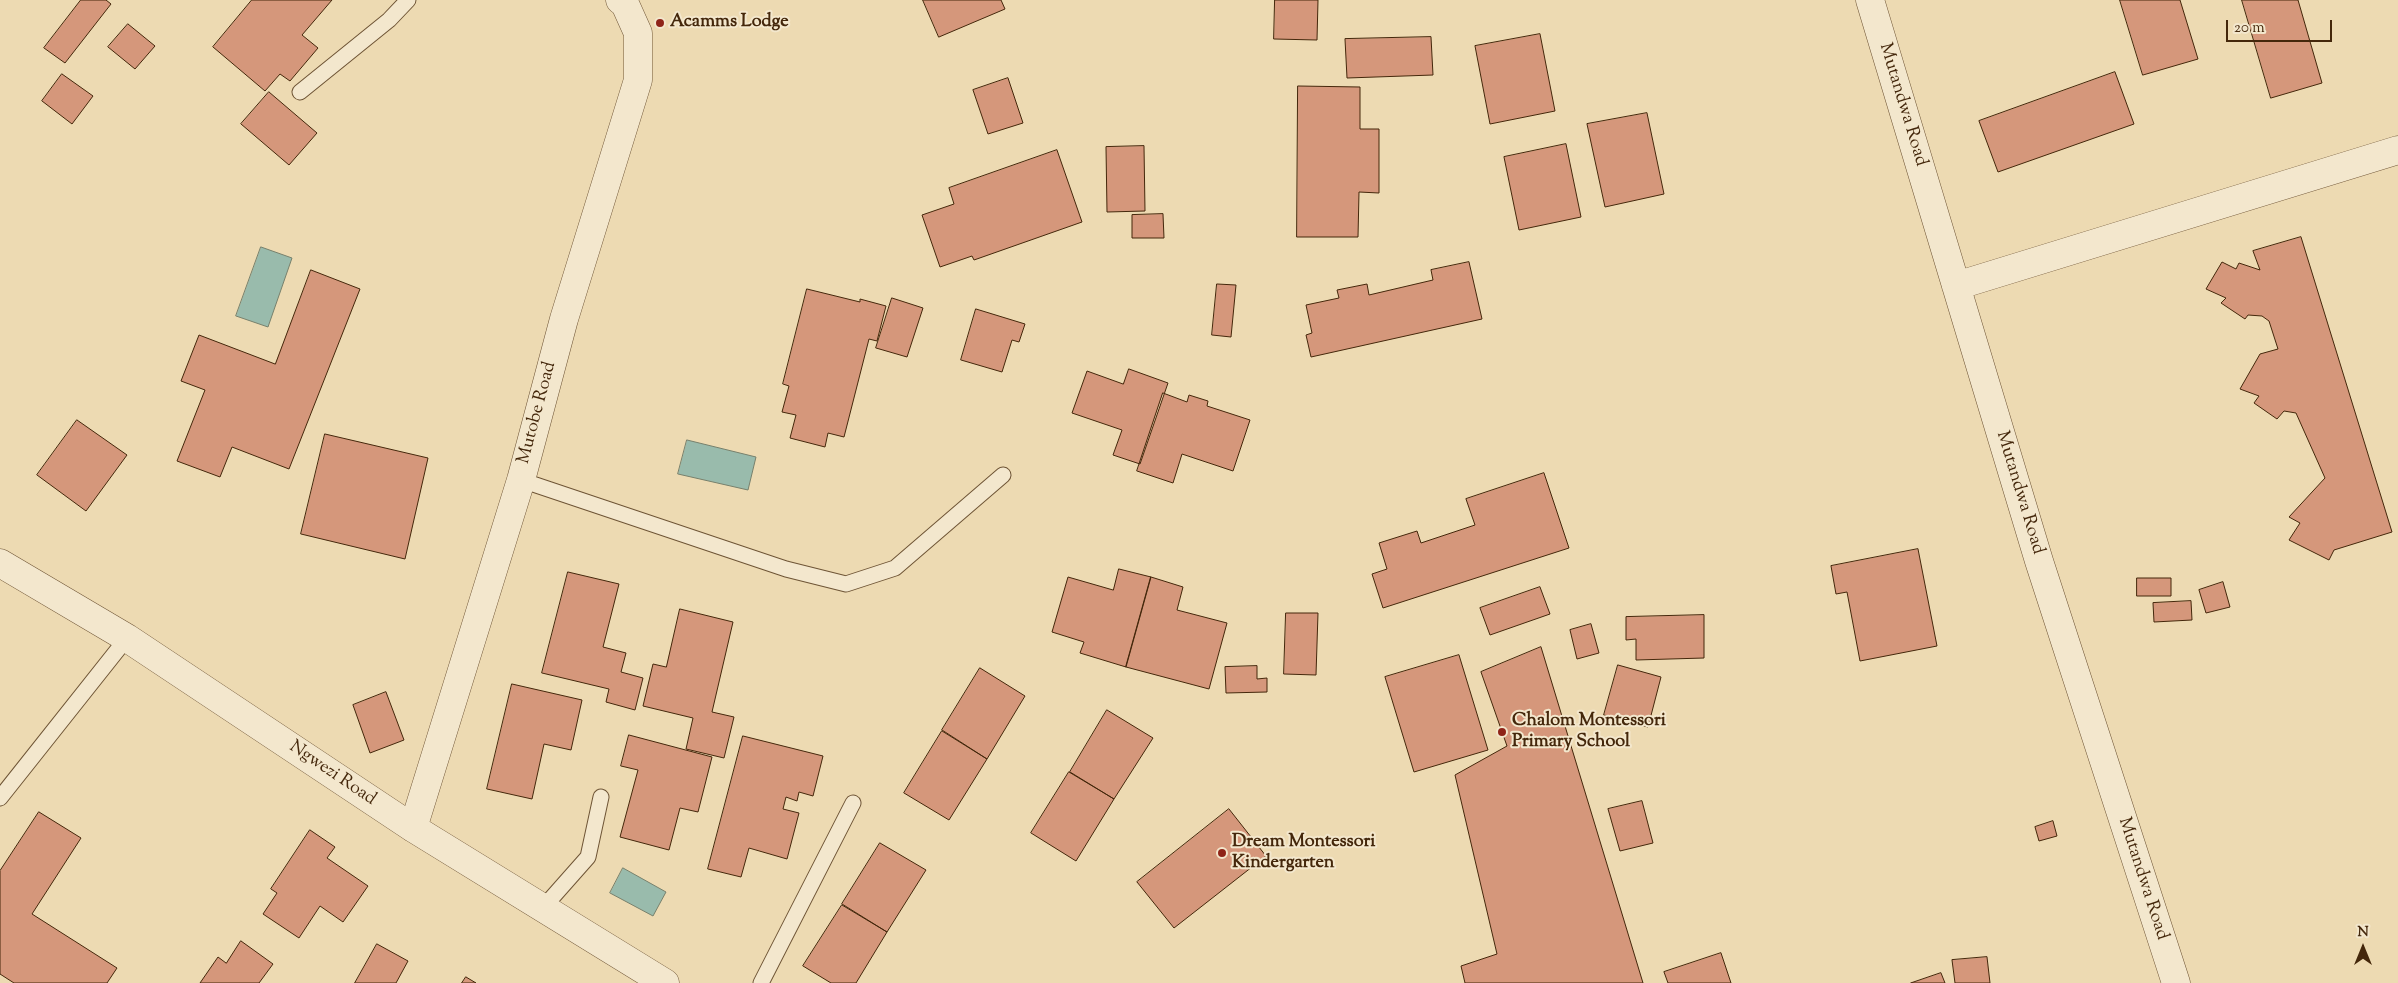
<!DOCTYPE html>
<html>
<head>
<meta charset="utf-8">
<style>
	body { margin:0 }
	#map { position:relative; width:2398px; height:983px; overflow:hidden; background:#eddab2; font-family:"Sorts Mill Goudy",serif }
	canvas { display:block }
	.north { position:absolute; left:2338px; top:923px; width:50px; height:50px; -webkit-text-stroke:4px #f3e7cd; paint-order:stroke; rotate:0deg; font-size:14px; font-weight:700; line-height:20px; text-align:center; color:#44270b }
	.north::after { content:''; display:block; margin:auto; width:18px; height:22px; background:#44270b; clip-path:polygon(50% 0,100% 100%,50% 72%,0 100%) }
	.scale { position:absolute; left:2226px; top:20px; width:106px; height:22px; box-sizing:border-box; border:2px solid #44270b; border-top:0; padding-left:6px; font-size:15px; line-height:18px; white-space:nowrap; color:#44270b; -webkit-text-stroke:4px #f3e7cd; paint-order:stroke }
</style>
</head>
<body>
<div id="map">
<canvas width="2398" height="983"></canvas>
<div class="north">N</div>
<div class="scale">20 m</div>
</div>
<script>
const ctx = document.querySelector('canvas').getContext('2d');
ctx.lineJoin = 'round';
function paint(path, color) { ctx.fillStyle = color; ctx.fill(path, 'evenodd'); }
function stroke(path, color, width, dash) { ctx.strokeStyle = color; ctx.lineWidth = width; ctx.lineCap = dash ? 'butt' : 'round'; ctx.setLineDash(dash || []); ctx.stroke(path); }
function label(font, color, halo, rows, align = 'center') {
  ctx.font = font + ' "Sorts Mill Goudy",serif'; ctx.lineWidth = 4; ctx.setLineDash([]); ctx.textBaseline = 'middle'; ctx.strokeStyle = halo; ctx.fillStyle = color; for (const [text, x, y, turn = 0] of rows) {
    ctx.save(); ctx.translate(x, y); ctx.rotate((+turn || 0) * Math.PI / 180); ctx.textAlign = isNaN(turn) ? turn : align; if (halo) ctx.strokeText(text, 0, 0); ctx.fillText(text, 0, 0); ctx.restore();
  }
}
const water = new Path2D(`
	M261,247L292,258L268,327L236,316Z
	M687,440L756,457L748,490L678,474Z
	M623,868L666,892L653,916L610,893Z`);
paint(water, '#99bbac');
stroke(water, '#77806c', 1);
const building = new Path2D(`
	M81,0H106L111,4L65,63L44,48Z
	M252,0H332L302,35L318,48L290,81L280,74L265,91L213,47Z
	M923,0H1001L1005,9L939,37Z
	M1275,0H1318L1317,40L1274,39Z
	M2120,0H2180L2198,59L2143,75Z
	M2242,0H2298L2322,83L2271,98Z
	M128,24L155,46L135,69L108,47Z
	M1540,34L1555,111L1490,124L1475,46Z
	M1431,37L1433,75L1347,78L1345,39Z
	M2115,72L2134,124L1998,172L1979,121Z
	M62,74L93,96L72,124L42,101Z
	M1008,78L1023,123L988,134L973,90Z
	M1298,86L1360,87V129H1379V193L1359,192L1358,237H1297Z
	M269,92L317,133L289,165L241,124Z
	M1647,113L1664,194L1605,207L1587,124Z
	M1566,144L1581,217L1519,230L1504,157Z
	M1144,146L1145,211L1107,212L1106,147Z
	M1057,150L1082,222L974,260L972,256L940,267L922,215L954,204L949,188Z
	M1163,214L1164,238H1132V215Z
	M2301,237L2392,532L2334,550L2329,560L2289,540L2300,523L2289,517L2325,478L2296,413L2284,411L2277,419L2254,403L2259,396L2240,389L2260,354L2278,349L2269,321L2262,316L2248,315L2245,319L2221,303L2226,298L2206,289L2222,262L2236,269L2239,263L2260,270L2253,251Z
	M1469,262L1482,319L1311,357L1306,335L1312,333L1306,305L1339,298L1337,290L1367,284L1369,295L1433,280L1431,270Z
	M311,270L360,289L289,469L232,447L220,477L177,461L205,390L181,381L199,335L275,364Z
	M1217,284L1236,285L1231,337L1212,335Z
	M807,289L860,302V299L886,306L877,341L869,339L844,437L828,433L825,447L790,438L796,415L782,412L789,386L783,384Z
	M892,298L923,308L907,357L876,348Z
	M976,309L1025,324L1019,342L1012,340L1002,372L961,360Z
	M1129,369L1168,383L1140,464L1113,455L1122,430L1072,413L1087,371L1123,384Z
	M1163,393L1187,402L1189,395L1208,401L1207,406L1250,420L1233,471L1182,454L1173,483L1137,471Z
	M77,420L127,455L86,511L37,475Z
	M325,434L428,458L405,559L301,534Z
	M1544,473L1569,548L1383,608L1372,574L1387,569L1379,543L1417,531L1421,543L1475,525L1466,499Z
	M1918,549L1937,646L1860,661L1847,592L1836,594L1831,566Z
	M1119,569L1151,577L1126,667L1080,653L1084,642L1052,632L1068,577L1113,590Z
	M568,572L619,584L603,647L626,653L621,672L643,678L635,710L606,702L609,689L542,673Z
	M1151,577L1183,587L1177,610L1227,623L1209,689L1126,667Z
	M2137,578H2171V596H2137Z
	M2223,582L2230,607L2206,613L2199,590Z
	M1540,587L1550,614L1490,635L1480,608Z
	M2191,601L2192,620L2154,622L2153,603Z
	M680,609L733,622L712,712L734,717L724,758L686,749L693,718L643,706L653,664L666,667Z
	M1286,613H1318L1316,675L1284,674Z
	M1704,615V658L1636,660V639L1626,640V617Z
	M1591,624L1599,653L1577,659L1570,630Z
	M1541,647L1643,983H1465L1461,966L1497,954L1455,775L1507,746L1481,672Z
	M1459,655L1488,750L1414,772L1385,677Z
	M1618,665L1661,677L1648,727L1604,715Z
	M1257,666V679L1267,678V692L1226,693L1225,667Z
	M980,668L1025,696L987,759L942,730Z
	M512,684L582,700L571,750L544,744L532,799L487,789Z
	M386,692L404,740L370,753L353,705Z
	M1107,710L1153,738L1114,799L1070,772Z
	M942,731L987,759L949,820L904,793Z
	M629,735L712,757L698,812L680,808L669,850L620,837L638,770L621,766Z
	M743,736L823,756L813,796L799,792L797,801L786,797L783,809L799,813L787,859L749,848L741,877L708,869Z
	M1069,772L1114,799L1076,861L1031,833Z
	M1642,801L1653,843L1620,851L1608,809Z
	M1229,809L1266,856L1174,928L1137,882Z
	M39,812L81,838L32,914L117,968L107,983H14L0,974V871Z
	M2053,821L2057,836L2039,841L2035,827Z
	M310,830L335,847L327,858L368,886L343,922L320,906L299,938L263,914L277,893L271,889Z
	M880,843L926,870L887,932L842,904Z
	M842,905L887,932L856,983H831L803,966Z
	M241,941L273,964L259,983H200L218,957L226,963Z
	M377,944L408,961L396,983H355Z
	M1721,953L1731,983H1668L1664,972Z
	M1987,957L1990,983H1955L1952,960Z
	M1941,973L1945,983H1911Z
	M466,977L476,983H462Z`);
paint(building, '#d5977b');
stroke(building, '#44270b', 1);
const service = new Path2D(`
	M300,92L389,20L408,0
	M521,480L786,569L846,584L895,568L1003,475
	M0,798L127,638
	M542,909L588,857L601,797
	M761,983L853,803`);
const minor = new Path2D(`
	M1870,0L2039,561L2176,983
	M1956,286L2398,150
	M0,563L127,638L413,828L665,983
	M413,828L521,480L564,319L638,80V33L625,4L620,0`);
stroke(service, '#6e5435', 17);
stroke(minor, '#6e5435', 29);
stroke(service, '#f3e7cd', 15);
stroke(minor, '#f3e7cd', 28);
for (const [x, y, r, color] of [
	[660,23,5,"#8f2418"],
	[1502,732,5,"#8f2418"],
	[1222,853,5,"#8f2418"]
]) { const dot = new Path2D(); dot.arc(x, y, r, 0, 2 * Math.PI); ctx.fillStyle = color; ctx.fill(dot); stroke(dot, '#f3e7cd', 2); }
label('bold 18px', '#44270b', '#f3e7cd', [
	["Acamms Lodge",670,23],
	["Chalom Montessori",1512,722],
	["Primary School",1512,743],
	["Dream Montessori",1232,843],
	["Kindergarten",1232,864]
], 'left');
label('18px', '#44270b', '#f3e7cd', [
	["Mutandwa Road",1902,105,73],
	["Mutobe Road",538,413,-75],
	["Mutandwa Road",2019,493,73],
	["Ngwezi Road",332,774,34],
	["Mutandwa Road",2142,879,72]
]);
</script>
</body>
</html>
